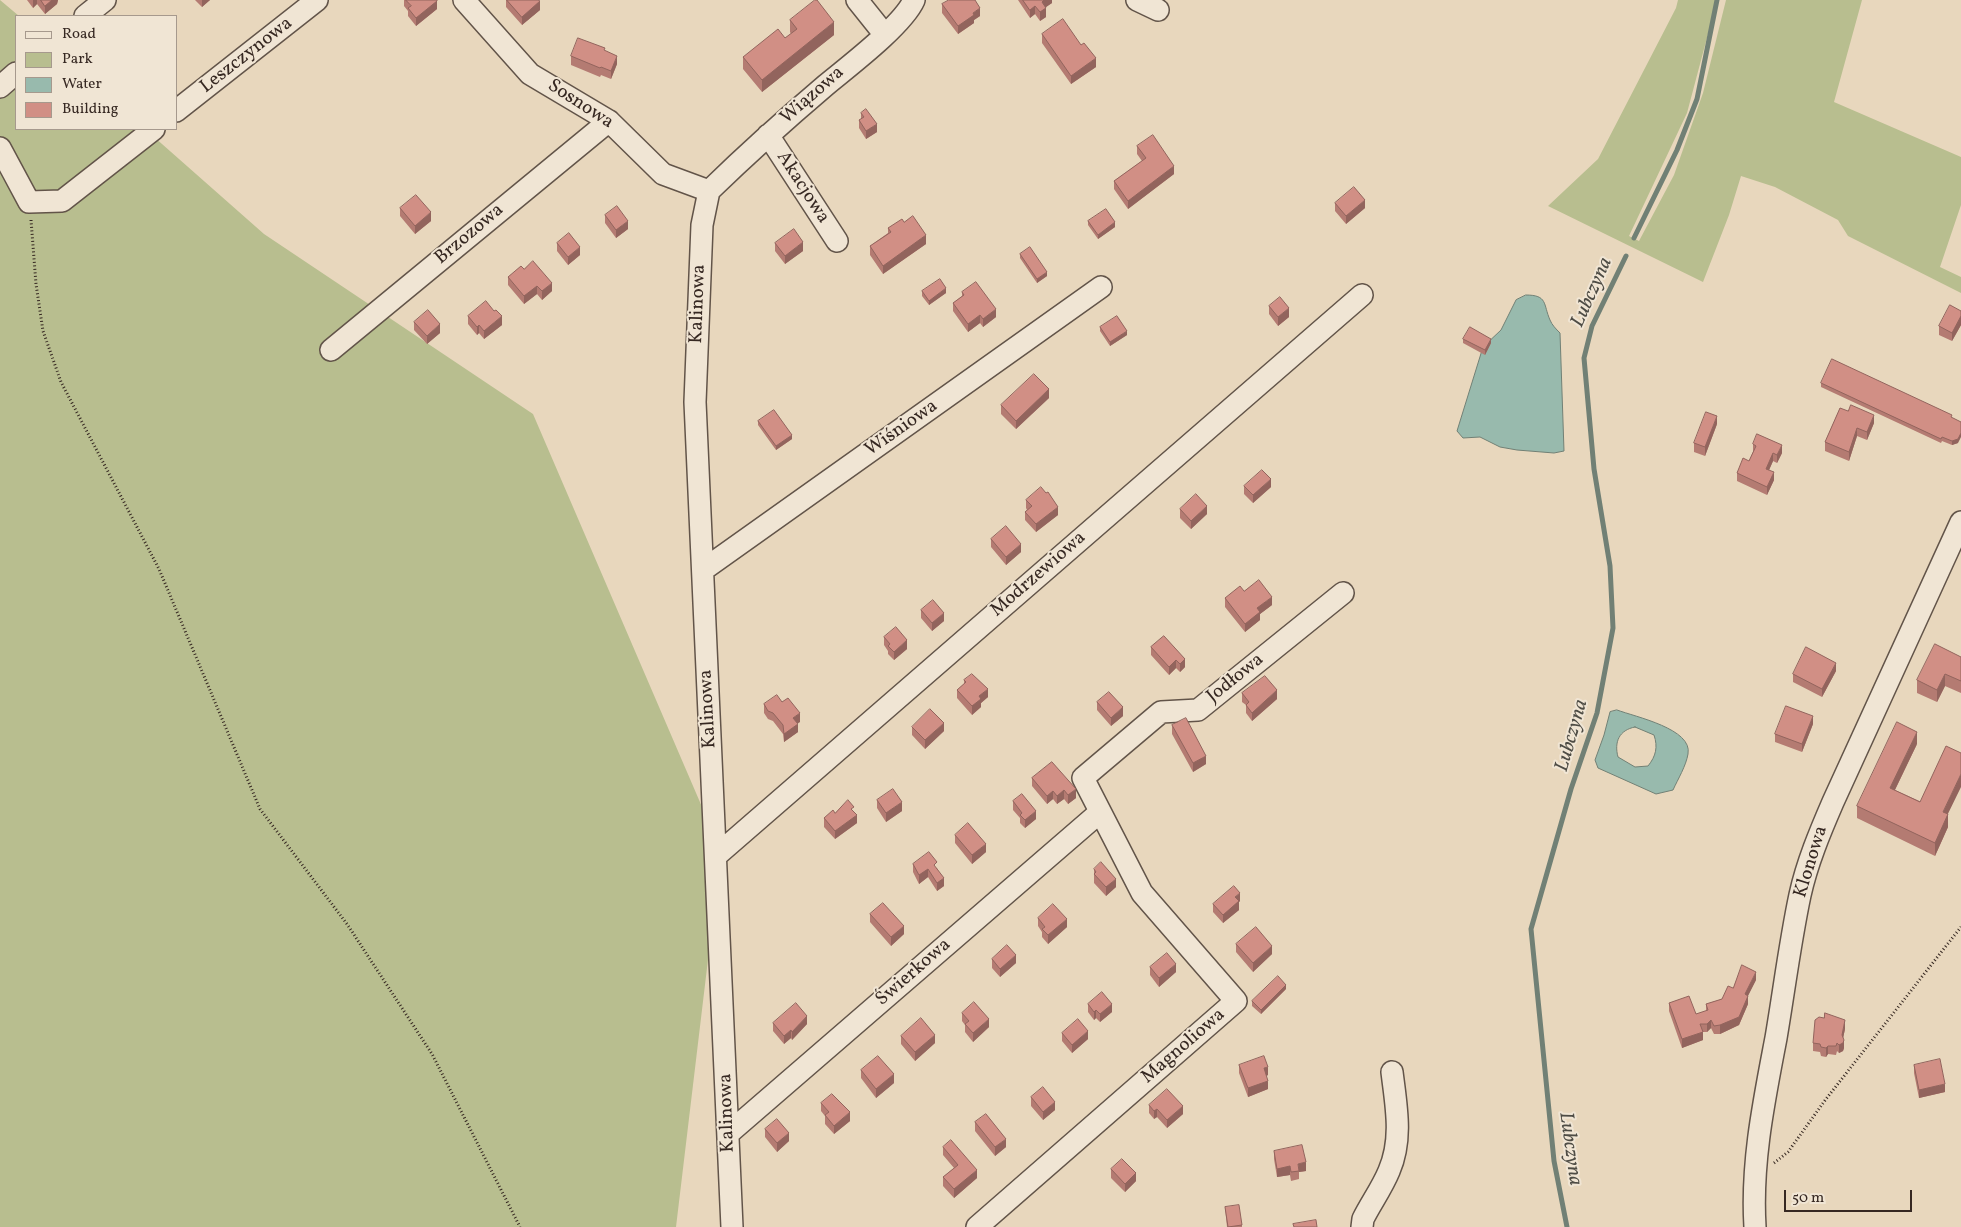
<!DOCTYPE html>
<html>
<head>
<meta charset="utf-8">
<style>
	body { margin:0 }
	#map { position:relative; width:1961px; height:1227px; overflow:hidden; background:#e8d7bd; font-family:Vollkorn,serif }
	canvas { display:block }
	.legend { position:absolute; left:15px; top:15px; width:162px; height:115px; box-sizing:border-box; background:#f0e5d4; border:1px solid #a6998d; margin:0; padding:6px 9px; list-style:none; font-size:15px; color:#362822 }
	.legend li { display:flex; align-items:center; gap:10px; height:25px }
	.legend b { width:25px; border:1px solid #a6998d }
	.scale { position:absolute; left:1784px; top:1190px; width:128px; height:22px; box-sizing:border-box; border:2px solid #362822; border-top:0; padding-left:6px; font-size:15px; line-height:18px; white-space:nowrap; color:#362822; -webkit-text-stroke:4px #f0e5d4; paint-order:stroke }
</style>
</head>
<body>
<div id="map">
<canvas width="1961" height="1227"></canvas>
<ul class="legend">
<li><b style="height:6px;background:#f0e5d4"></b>Road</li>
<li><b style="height:14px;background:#b8be8f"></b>Park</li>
<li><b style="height:14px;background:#98baad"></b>Water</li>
<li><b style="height:14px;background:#d18f85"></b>Building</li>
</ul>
<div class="scale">50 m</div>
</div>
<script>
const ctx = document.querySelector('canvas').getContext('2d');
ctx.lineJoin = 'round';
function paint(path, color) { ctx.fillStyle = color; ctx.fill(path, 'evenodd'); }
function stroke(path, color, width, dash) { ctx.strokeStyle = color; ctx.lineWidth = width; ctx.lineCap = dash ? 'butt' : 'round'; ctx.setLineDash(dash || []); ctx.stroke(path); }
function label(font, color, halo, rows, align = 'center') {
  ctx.font = font + ' Vollkorn,serif'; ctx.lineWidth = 4; ctx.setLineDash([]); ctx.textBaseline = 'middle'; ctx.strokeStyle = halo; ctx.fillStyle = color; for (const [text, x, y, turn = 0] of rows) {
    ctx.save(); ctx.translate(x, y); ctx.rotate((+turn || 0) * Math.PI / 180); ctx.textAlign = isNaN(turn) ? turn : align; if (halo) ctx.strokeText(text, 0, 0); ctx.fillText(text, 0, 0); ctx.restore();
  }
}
paint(new Path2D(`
	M0,0L19,16H16V129H145L264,234L533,414L721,851L676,1227H0Z
	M1678,0H1717L1687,113L1629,236L1639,241L1674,175L1703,93L1726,0H1862L1834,102L1961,157V205L1940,267L1961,277V293L1848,236L1838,220L1775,187L1741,176L1729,215L1703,282L1548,206L1598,159L1676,8Z`), '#b8be8f');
const water = new Path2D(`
	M1526,295C1548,295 1543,304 1550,320C1552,325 1556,329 1560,333L1564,451L1554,453L1517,450L1500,447L1480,437L1463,438L1457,431L1483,347L1501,330L1516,300Z
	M1617,710C1636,717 1693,729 1688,754C1686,766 1678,779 1673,790L1656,794L1598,768L1595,760L1604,735L1610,712ZM1635,727L1654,735C1658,747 1656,756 1648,766L1635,767L1618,757C1614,742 1619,730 1635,727Z`);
paint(water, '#98baad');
stroke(water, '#718075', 1);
stroke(new Path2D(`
	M1634,238L1677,150L1697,99L1717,0
	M1567,1227L1554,1161L1531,929L1571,789L1597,713L1613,628L1610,566L1594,469L1584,358L1592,326L1626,256`), '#718075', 5);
const minor = new Path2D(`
	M464,0L530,74L609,121L663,174L709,191
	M857,0L885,35
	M1137,0L1158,10
	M85,16L105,0
	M0,87L16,73
	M176,111L317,0
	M768,135L837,241
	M0,148L29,202L62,201L154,129
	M709,191L702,225L695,402L732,1227
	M709,191C747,154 786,119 826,85C849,66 903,25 914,0
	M331,350L609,121
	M703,570L1101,287
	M717,855L1362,295
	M729,1133L1099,813
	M977,1227L1236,1001L1142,893L1083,778L1161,712L1198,710L1343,593
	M1362,1227L1363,1219C1371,1203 1382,1188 1389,1171C1403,1139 1396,1105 1392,1072
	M1755,1227C1751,1163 1764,1101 1776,1038C1784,991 1790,942 1800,895C1807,863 1820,832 1833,802L1961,522`);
stroke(minor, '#625449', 24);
stroke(new Path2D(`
	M31,220L36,284L43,331L61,382L159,569L260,809L347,924L432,1054L520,1227
	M1774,1163L1788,1152L1826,1099L1961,927`), '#362822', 3, [1, 2.5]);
stroke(minor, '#f0e5d4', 21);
paint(new Path2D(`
	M27,0H58L57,4L45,14L37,4L33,8Z
	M195,0H210L202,7Z
	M404,0H437V9L416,26L408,16V11L404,6Z
	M506,0H538L540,10L522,25L506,7Z
	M1018,0H1052V3L1045,7L1046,17L1040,21L1035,14L1030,18Z
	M942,4L980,16L974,20V23L958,34L942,13Z
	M790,20L834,35L762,92L743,69V57L785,38L791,34L790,32Z
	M1042,34L1096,67L1071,84L1042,43Z
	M605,51L617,64L611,79L601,75L600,77L571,65V56Z
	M861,113L877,132L866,139L859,128V120L861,119Z
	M1137,146L1174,174L1128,209L1114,189V181L1142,161L1137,154Z
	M1335,203L1365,208L1346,224L1335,211Z
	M400,208L431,221L415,234L400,216Z
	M605,215L628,229L616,238L605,223Z
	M1088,221L1115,227L1098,239L1088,225Z
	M904,222L926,244L883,274L870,255V246L888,233V228Z
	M557,243L580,255L568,265L557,251Z
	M775,243L803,251L785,264L775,251Z
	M1020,254L1047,276L1037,283L1020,258Z
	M524,269L552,291L542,300L537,294L524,304L508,285V277Z
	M922,291L946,293L929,305L922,296Z
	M962,292L996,317L983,327L980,323L968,332L953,311V303L962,296Z
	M1269,306L1289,317L1278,326L1269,314Z
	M1961,311V325L1952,341L1939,335V326Z
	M468,316L502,325L484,339L479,333L477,335L468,324Z
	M414,322L440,333L427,344L414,330Z
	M1100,327L1127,335L1110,346L1100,331Z
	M1463,339L1491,343L1485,355L1463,343Z
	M1821,383L1952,418L1958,443L1952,445L1942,441L1941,443L1821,387Z
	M1049,398L1016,429L1001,414V405Z
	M1840,408L1874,423L1867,440L1857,436L1849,461L1825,451V442Z
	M758,421L792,439L776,450L758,425Z
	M1717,424L1705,456L1694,452V443Z
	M1753,444L1782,453L1777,463L1773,461L1769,470L1774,480L1767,495L1737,481V473L1749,461L1753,452Z
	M1244,486L1271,487L1253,503L1244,494Z
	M1026,500L1058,515L1036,532L1025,520V512L1027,510L1026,508Z
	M1180,509L1207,514L1191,529L1180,518Z
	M991,539L1021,552L1006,565L991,547Z
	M1244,591L1272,605L1260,614V620L1245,632L1225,607V598Z
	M921,610L944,621L932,631L921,618Z
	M1164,636L1185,667L1180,672L1176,668L1169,675L1151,655V647Z
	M884,637L907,649L894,660L888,654V651L884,645Z
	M1961,657V693L1945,686L1937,702L1917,693V680Z
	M1836,671L1822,697L1793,682V674Z
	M964,680L988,697L981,703V707L972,715L957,698V690L964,684Z
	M1242,693L1277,699L1252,721L1246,713V705L1242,702Z
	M782,702L800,722L797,723L798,732L784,742L783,734L773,721L768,719L764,713V704Z
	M1097,702L1123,716L1111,726L1097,710Z
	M1813,724L1802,752L1775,742V734Z
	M1172,725L1206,764L1193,772L1172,734Z
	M912,727L944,731L925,749L912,735Z
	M1917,744L1895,790L1948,814V827L1935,856L1857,818V806Z
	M1052,762L1076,798L1068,804L1064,799L1057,804L1053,799L1047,804L1032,786V778Z
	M877,800L902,811L886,822L877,808Z
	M1013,801L1036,819L1025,828L1020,823V818L1013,810Z
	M854,812L857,823L835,839L824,827V818L835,813Z
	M955,835L986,852L972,864L955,843Z
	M913,864L937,868L944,886L937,891L928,877L919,884L913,872Z
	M1094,869L1116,887L1106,896L1094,883Z
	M1240,901L1239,902V910L1223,923L1213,912V904Z
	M870,914L904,934L891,946L870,922Z
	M1038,918L1067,927L1048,944L1042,937V932L1038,926Z
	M1236,944L1272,954L1253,972L1236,952Z
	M992,959L1016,963L1000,977L992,968Z
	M1150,967L1176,972L1159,987L1150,975Z
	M1756,980L1748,995V1004L1739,1025L1720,1034H1714L1711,1028L1707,1032H1703V1040L1682,1048L1669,1011V1003L1696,1014L1706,1011V1004L1722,999L1733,988Z
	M1286,989L1261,1014L1252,1006V1001Z
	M1088,1004L1112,1012L1100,1022L1096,1018L1094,1020L1088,1012Z
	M962,1013L989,1027L973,1042L965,1032V1025L962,1021Z
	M773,1023L807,1024L792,1040L791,1038L784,1044L773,1031Z
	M1845,1029L1843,1038L1844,1048L1843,1051L1839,1053L1837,1051L1836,1055L1828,1054L1826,1057L1821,1056L1820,1052L1813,1051V1043Z
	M1062,1033L1088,1039L1072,1053L1062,1041Z
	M901,1036L935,1043L915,1061L901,1044Z
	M1239,1065L1268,1075L1266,1076L1268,1089L1248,1097L1239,1073Z
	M1914,1065L1945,1092L1919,1098L1914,1073Z
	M861,1070L894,1083L876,1098L861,1078Z
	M1031,1097L1055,1110L1043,1120L1031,1106Z
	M821,1103L850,1121L834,1134L825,1124V1116L821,1111Z
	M1149,1105L1183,1114L1167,1128L1157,1117L1154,1119L1149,1113Z
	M975,1122L1006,1147L995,1156L975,1131Z
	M765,1129L789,1141L777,1152L765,1137Z
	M943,1147L977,1178L954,1198L943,1186V1177L954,1168L943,1155Z
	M1274,1151L1306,1171L1299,1172V1179L1291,1181L1290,1175L1277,1177L1274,1159Z
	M1111,1169L1136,1181L1125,1192L1111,1178Z
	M1225,1207L1242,1225V1227H1227Z`), '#b47b72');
paint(new Path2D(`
	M33,0H37V4L33,8Z
	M52,0H58L57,4L45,14V6Z
	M202,0H210L202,7Z
	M1044,0H1052V3L1042,10V2Z
	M437,1V9L416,26V18Z
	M540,1V10L522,25V17Z
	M1035,6V14L1030,18V10Z
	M980,8V16L974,20V23L958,34V26L973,13Z
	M1046,8V17L1040,21V12Z
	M834,22V35L762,92V80Z
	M617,56V64L611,79V71Z
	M1096,58V67L1071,84V76Z
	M877,124V132L866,139V131Z
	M1174,166V174L1128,209V201Z
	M1365,200V208L1346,224V216Z
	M431,212V221L415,234V226Z
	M628,221V229L616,238V230Z
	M1115,222V227L1098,239V235Z
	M926,235V244L883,274V266Z
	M803,242V251L785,264V256Z
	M580,247V255L568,265V257Z
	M1047,272V276L1037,283V279Z
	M552,283V291L542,300V291Z
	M537,286V294L524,304V296Z
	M946,288V293L929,305V301Z
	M1289,308V317L1278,326V317Z
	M996,309V317L983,327V319Z
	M980,315V323L968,332V324Z
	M502,316V325L484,339V331Z
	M1961,316V325L1952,341V333Z
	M440,324V333L427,344V336Z
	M479,325V333L477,335V327Z
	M1127,331V335L1110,346V342Z
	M1491,339V343L1485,355V350Z
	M1049,389V398L1016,429V421Z
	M1874,415V423L1867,440V432Z
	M1717,416V424L1705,456V447Z
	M1857,428V436L1849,461V452Z
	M1961,433V437L1958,443L1952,445V441Z
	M792,435V439L776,450V446Z
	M1782,445V453L1777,463V455Z
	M1773,453V461L1766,477V469Z
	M1774,472V480L1767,495V487Z
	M1271,479V487L1253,503V495Z
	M1207,506V514L1191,529V521Z
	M1058,507V515L1036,532V524Z
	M1021,544V552L1006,565V557Z
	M1272,597V605L1260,614V620L1245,632V624L1257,608Z
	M944,613V621L932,631V623Z
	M907,640V649L894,660V652Z
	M1185,659V667L1180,672V664Z
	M1176,660V668L1169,675V667Z
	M1836,663V671L1822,697V689Z
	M1945,674V686L1937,702V690Z
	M988,689V697L981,703V707L972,715V706L979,696Z
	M1277,690V699L1252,721V713Z
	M1123,707V716L1111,726V718Z
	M800,713V722L793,726V718Z
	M1813,716V724L1802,752V744Z
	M944,723V731L925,749V740Z
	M798,724V732L784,742V734Z
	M1917,732V744L1890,800V788Z
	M1206,756V764L1193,772V763Z
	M1961,774V787L1943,824V812Z
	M1076,789V798L1068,804V795Z
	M1064,790V799L1057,804V796Z
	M1053,791V799L1047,804V796Z
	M902,802V811L886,822V813Z
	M1036,811V819L1025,828V820Z
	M1948,814V827L1935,856V843Z
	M857,815V823L835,839V831Z
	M986,844V852L972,864V855Z
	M928,869V877L919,884V875Z
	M944,878V886L937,891V883Z
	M1116,879V887L1106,896V887Z
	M1240,893V901L1239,902V910L1223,923V915L1235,897Z
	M1067,919V927L1048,944V935Z
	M904,926V934L891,946V937Z
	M1272,946V954L1253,972V963Z
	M1016,955V963L1000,977V969Z
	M1176,964V972L1159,987V978Z
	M1756,972V980L1745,1002V994Z
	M1286,985V989L1261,1014V1010Z
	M1748,996V1004L1739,1025L1720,1034V1025Z
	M1112,1004V1012L1100,1022V1014Z
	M1096,1010V1018L1094,1020V1012Z
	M807,1016V1024L792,1040V1032Z
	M989,1019V1027L973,1042V1033Z
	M1711,1020V1028L1707,1032V1024Z
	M1845,1020V1029L1842,1043L1844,1040V1048L1843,1051L1839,1053V1045Z
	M791,1030V1038L784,1044V1036Z
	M1088,1031V1039L1072,1053V1045Z
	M1703,1032V1040L1682,1048V1039Z
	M935,1035V1043L915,1061V1052Z
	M1828,1046V1054L1826,1057V1048Z
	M1268,1067V1075L1264,1077V1068Z
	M894,1074V1083L876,1098V1089Z
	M1268,1081V1089L1248,1097V1088Z
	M1945,1084V1092L1919,1098V1090Z
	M1055,1102V1110L1043,1120V1112Z
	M1183,1106V1114L1167,1128V1120Z
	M1157,1109V1117L1154,1119V1111Z
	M850,1112V1121L834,1134V1126Z
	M789,1133V1141L777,1152V1143Z
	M1006,1139V1147L995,1156V1147Z
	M1306,1162V1171L1299,1172L1298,1164Z
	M1290,1166V1175L1277,1177V1169Z
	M977,1170V1178L954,1198V1189Z
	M1136,1173V1181L1125,1192V1184Z`), '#92645d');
const building = new Path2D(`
	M41,0H52L45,6Z
	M406,0H437V1L416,18L408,8L411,6Z
	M507,0H538L540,1L522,17Z
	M815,0H817L834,22L762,80L743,57L778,29L785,38L797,29L790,20Z
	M949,0H975L980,8L973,13L974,15L958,26L942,4Z
	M1023,0H1044L1042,2L1046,8L1040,12L1035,6L1030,10Z
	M1063,19L1081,45L1084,43L1096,58L1071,76L1042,34Z
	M578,38L605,48L604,50L617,56L611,71L601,67L600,68L571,56Z
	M866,109L877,124L866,131L859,120L864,117L861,113Z
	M1153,135L1174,166L1128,201L1114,181L1146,158L1137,146Z
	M1354,187L1365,200L1346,216L1335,203Z
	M416,195L431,212L415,226L400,208Z
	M617,206L628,221L616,230L605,215Z
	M1106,209L1115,222L1098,235L1088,221Z
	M913,216L926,235L883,266L870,246L891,232L888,228L902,219L904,222Z
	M794,229L803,242L785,256L775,243Z
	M569,233L580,247L568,257L557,243Z
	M1030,247L1047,272L1037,279L1020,254Z
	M533,261L552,283L542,291L537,286L524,296L508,277L521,266L524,269Z
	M940,279L946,288L929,301L922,291Z
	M976,282L996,309L983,319L980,315L968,324L953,303L964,295L962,292Z
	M1280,297L1289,308L1278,317L1269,306Z
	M486,301L494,311L496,310L502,316L484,331L479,325L477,327L468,316Z
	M1950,305L1961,311V316L1952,333L1939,326Z
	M428,310L440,324L427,336L414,322Z
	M1117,316L1127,331L1110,342L1100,327Z
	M1470,327L1491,339L1485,350L1463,339Z
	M1832,359L1952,415L1951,417L1961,422V433L1958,439L1952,441L1942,437L1941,439L1821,383Z
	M1034,374L1049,389L1016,421L1001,405Z
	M1851,405L1874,415L1867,432L1857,428L1849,452L1825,442L1840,408L1848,411Z
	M774,410L792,435L776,446L758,421Z
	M1706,412L1717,416L1705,447L1694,443Z
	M1757,434L1782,445L1777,455L1773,453L1766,469L1774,472L1767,487L1737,473L1743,458L1749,461L1756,446L1753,444Z
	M1262,470L1271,479L1253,495L1244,486Z
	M1041,487L1046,493L1048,492L1058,507L1036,524L1025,512L1032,506L1026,500Z
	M1196,494L1207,506L1191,521L1180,509Z
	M1006,526L1021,544L1006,557L991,539Z
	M1259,580L1272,597L1257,608L1260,612L1245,624L1225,598L1240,586L1244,591Z
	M933,600L944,613L932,623L921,610Z
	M896,627L907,640L894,652L888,646L890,644L884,637Z
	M1164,636L1185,659L1180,664L1176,660L1169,667L1151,647Z
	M1935,644L1961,657V681L1945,674L1937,690L1917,680Z
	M1806,647L1836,663L1822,689L1793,674Z
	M972,674L988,689L979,696L981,699L972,706L957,690L966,682L964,680Z
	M1265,676L1277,690L1252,713L1246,705L1249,702L1242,693Z
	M1109,692L1123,707L1111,718L1097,702Z
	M777,695L782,702L788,698L800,713L793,718L798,724L784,734L783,725L773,713L768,711L764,704Z
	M1786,706L1813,716L1802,744L1775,734Z
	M930,709L944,723L925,740L912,727Z
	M1186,718L1206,756L1193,763L1172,725Z
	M1897,722L1917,732L1890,788L1920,802L1946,746L1961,753V774L1943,812L1948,814L1935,843L1857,806Z
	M1052,762L1076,789L1068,795L1064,790L1057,796L1053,791L1047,796L1032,778Z
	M893,789L902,802L886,813L877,800Z
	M1022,794L1036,811L1025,820L1020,815L1022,813L1013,801Z
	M848,800L854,807L851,809L857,815L835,831L824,818L833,810L835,813Z
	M968,823L986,844L972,855L955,835Z
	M929,852L937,862L934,865L944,878L937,883L928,869L919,875L913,864Z
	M1101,862L1116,879L1106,887L1094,874L1096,872L1094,869Z
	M1234,886L1240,893L1235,897L1239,901L1223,915L1213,904Z
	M883,903L904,926L891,937L870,914Z
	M1053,904L1067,919L1048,935L1042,929L1045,927L1038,918Z
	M1256,927L1272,946L1253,963L1236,944Z
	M1007,945L1016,955L1000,969L992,959Z
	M1167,953L1176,964L1159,978L1150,967Z
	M1742,965L1756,972L1745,994L1748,996L1739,1017L1720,1025L1714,1026L1711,1020L1707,1024H1700L1703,1032L1682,1039L1669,1003L1689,996L1696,1014L1708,1010L1706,1004L1722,999L1728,986L1733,988Z
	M1278,976L1286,985L1261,1010L1252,1001Z
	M1102,992L1112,1004L1100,1014L1096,1010L1094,1012L1088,1004Z
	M974,1002L989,1019L973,1033L965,1024L969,1021L962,1013Z
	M796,1003L807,1016L792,1032L791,1030L784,1036L773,1023Z
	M1825,1013L1845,1020L1842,1035L1844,1040L1843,1043L1839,1045L1837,1043L1836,1046H1828L1826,1048L1821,1047L1820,1044L1813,1043L1815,1020L1819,1017L1824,1018Z
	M921,1018L935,1035L915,1052L901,1036Z
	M1078,1019L1088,1031L1072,1045L1062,1033Z
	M878,1056L894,1074L876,1089L861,1070Z
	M1264,1056L1268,1067L1264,1068L1268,1081L1248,1088L1239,1065Z
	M1940,1059L1945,1084L1919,1090L1914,1065Z
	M1043,1087L1055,1102L1043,1112L1031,1097Z
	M1167,1089L1183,1106L1167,1120L1157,1109L1154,1111L1149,1105Z
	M832,1094L850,1112L834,1126L825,1115L829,1112L821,1103Z
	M986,1114L1006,1139L995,1147L975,1122Z
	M777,1119L789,1133L777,1143L765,1129Z
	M951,1140L977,1170L954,1189L943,1177L958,1165L943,1147Z
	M1302,1145L1306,1162L1298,1164L1299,1171L1291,1172L1290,1166L1277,1169L1274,1151Z
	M1122,1159L1136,1173L1125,1184L1111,1169Z
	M1239,1205L1242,1225L1228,1227L1225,1207Z
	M1316,1220L1317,1227H1294L1293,1224Z`);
paint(building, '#d18f85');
stroke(building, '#92645d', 1);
label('19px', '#362822', '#f0e5d4', [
	["Leszczynowa",247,56,-38],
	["Wiązowa",813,96,-41],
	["Sosnowa",580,105,33],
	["Akacjowa",802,188,57],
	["Brzozowa",470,235,-40],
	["Kalinowa",699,304,-88],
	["Wiśniowa",902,429,-35],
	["Modrzewiowa",1039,575,-41],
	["Jodłowa",1236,679,-39],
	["Kalinowa",709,709,-93],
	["Klonowa",1812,862,-73],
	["Świerkowa",914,973,-41],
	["Magnoliowa",1184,1047,-41],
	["Kalinowa",728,1113,-92]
]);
label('italic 20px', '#4e4c45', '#f0e5d4', [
	["Lubczyna",1593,293,-66],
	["Lubczyna",1573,736,-74],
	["Lubczyna",1569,1149,82]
]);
</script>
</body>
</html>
